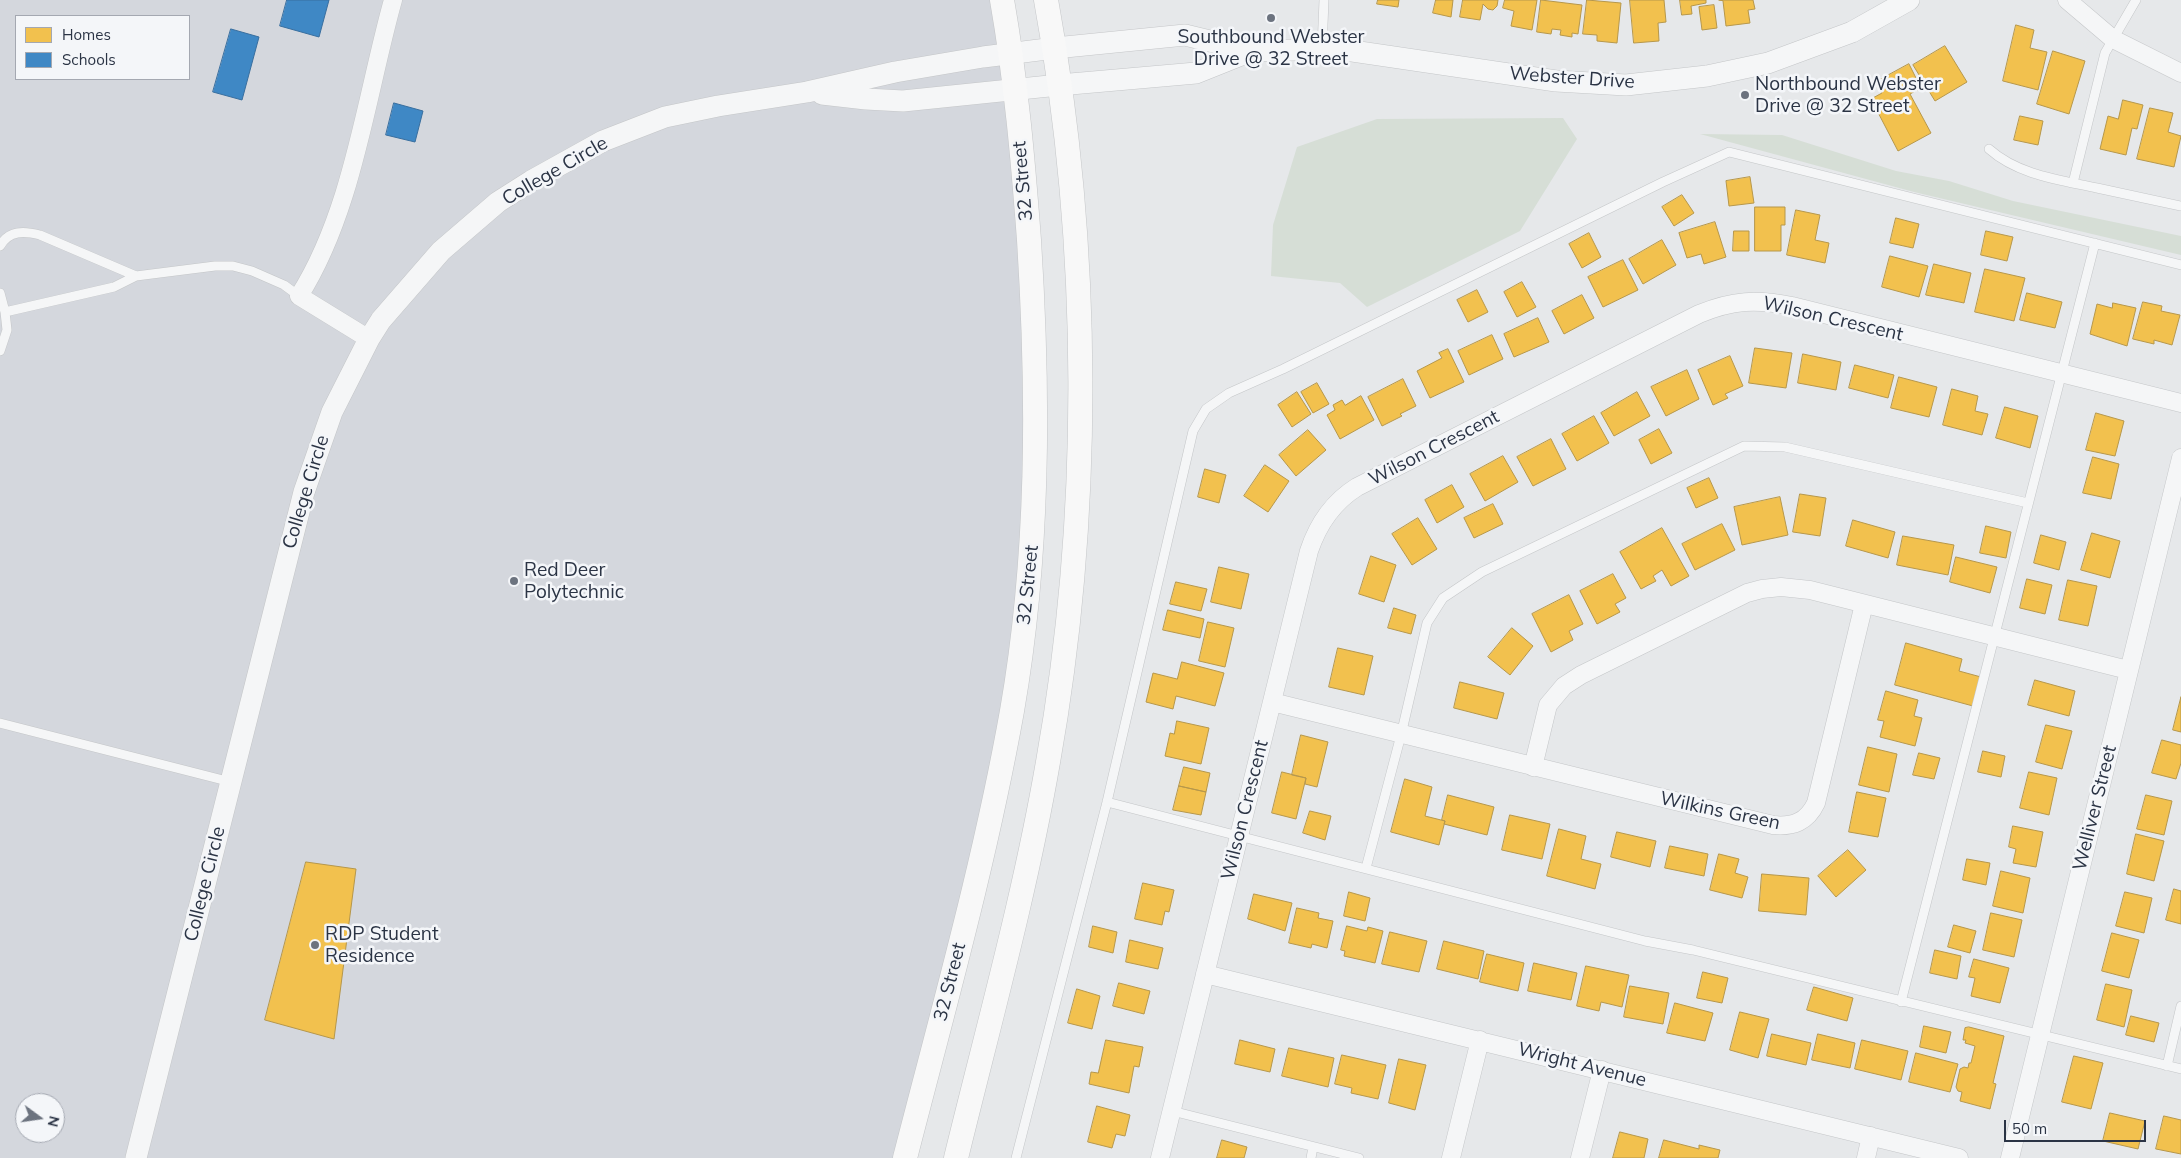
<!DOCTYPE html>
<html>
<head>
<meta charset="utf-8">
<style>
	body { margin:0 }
	#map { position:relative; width:2181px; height:1158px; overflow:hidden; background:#e6e8ea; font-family:Mulish,sans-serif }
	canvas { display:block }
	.legend { position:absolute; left:15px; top:15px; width:175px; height:65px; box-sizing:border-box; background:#f4f6f9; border:1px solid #a4a8b1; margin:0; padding:6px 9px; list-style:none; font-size:15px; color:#2b3445 }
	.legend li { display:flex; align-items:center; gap:10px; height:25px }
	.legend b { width:25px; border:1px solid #a4a8b1 }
	.north { position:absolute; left:15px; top:1093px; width:50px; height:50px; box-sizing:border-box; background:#f4f6f9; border:1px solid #a4a8b1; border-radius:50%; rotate:104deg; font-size:14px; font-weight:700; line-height:20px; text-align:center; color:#2b3445 }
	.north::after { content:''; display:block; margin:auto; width:18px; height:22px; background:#6c737f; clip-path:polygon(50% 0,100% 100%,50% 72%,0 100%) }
	.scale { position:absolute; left:2004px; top:1120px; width:142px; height:22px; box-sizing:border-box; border:2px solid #2b3445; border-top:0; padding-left:6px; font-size:15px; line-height:18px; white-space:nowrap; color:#2b3445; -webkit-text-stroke:4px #f4f6f9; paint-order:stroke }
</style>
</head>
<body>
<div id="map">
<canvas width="2181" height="1158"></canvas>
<ul class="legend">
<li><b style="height:14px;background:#f2c14e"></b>Homes</li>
<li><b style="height:14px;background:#3f88c5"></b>Schools</li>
</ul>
<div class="north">N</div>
<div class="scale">50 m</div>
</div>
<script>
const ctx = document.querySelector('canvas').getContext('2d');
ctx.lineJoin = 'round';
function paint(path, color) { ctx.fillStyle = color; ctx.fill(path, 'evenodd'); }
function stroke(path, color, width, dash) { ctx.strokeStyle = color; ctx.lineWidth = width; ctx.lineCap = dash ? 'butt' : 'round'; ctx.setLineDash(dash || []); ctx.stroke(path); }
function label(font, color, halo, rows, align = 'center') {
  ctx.font = font + ' Mulish,sans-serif'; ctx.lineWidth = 5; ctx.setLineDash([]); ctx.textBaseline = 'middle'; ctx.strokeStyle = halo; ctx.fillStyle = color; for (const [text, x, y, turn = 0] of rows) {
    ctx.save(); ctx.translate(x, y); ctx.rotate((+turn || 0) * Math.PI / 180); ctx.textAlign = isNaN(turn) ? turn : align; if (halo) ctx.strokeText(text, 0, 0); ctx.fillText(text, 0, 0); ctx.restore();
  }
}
paint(new Path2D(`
	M0,0H1002L1026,207L1024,625L905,1158H0ZM16,16H189V79H16ZM25,1103H55V1133H25Z`), '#d4d7dd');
paint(new Path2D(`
	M1563,118L1577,139L1520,231L1367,307L1340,283L1271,276L1273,225L1297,147L1377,119Z
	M1700,134L1782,135L1896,171L1949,181L2013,201L2181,236V255L1914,192Z`), '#d6ded6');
const homes = new Path2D(`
	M1378,0H1399L1398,7L1377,4Z
	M1436,0H1453L1451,17L1433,13Z
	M1463,0H1498L1497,6L1493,10L1488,9L1483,4L1480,20L1460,17Z
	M1505,0H1537L1532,30L1511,26L1514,11L1503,8Z
	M1541,0L1582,5L1578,34L1572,33V37L1560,35L1561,30L1552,29L1551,34L1537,32Z
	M1587,0L1621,3L1617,43L1597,41V35L1583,34Z
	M1630,0H1664L1666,22L1658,23L1659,41L1634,43Z
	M1680,0H1706V3L1691,6L1692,14L1682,15Z
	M1719,0H1753L1755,9L1748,10L1750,23L1726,26L1723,1Z
	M1714,5L1717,28L1702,30L1699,7Z
	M2016,25L2034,30L2030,48L2047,52L2038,90L2003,81Z
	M1945,46L1967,82L1935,101L1913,65Z
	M2053,51L2085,61L2069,114L2037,104Z
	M1909,64L1921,88L1910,94L1931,133L1898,151L1871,99L1882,93L1876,82Z
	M2123,100L2143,105L2137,129L2132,128L2126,155L2100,149L2108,116L2118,119Z
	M2150,108L2173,113L2168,132L2181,136L2174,167L2137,159Z
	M2020,116L2043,121L2038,145L2014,140Z
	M1750,177L1754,203L1729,206L1726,181Z
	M1682,195L1694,213L1674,226L1662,207Z
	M1755,207H1785V225H1781V251H1755Z
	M1796,210L1820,215L1815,240L1829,243L1825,263L1787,255Z
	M1896,218L1919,224L1913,248L1890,243Z
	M1715,222L1726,257L1704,264L1701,254L1687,258L1679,233Z
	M1734,231H1749V251H1733Z
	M1986,231L2013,237L2007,261L1981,255Z
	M1589,233L1601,257L1582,268L1569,244Z
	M1662,240L1676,265L1643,284L1629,259Z
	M1890,256L1928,266L1919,297L1882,287Z
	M1623,260L1638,290L1603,307L1588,277Z
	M1934,264L1971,273L1964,303L1926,295Z
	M1985,269L2025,278L2014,321L1975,312Z
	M1522,282L1536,307L1517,317L1504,292Z
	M1477,290L1488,312L1468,322L1457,300Z
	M2027,293L2062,302L2055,328L2020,320Z
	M1582,295L1594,318L1564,334L1552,311Z
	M2143,302L2162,306L2161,311L2180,315L2172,345L2154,340V344L2133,339Z
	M2113,303L2136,308L2127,346L2090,334L2097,304L2112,308Z
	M1538,318L1549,342L1514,357L1504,334Z
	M1492,335L1503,359L1469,375L1458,351Z
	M1755,348L1792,353L1786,388L1749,383Z
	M1448,349L1464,382L1430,398L1417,371L1442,358L1439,353Z
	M1803,354L1841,362L1836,390L1798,383Z
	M1730,356L1743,386L1725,394L1728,398L1713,405L1698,370Z
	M1855,365L1894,375L1888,398L1849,388Z
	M1687,370L1699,399L1666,416L1651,387Z
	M1899,377L1937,387L1929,417L1891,408Z
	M1403,379L1416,406L1400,414L1402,416L1382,426L1368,397Z
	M1317,383L1329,404L1313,413L1301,392Z
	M1952,389L1978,396L1975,411L1988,414L1982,435L1943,425Z
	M1297,392L1311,414L1292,427L1278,405Z
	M1637,392L1650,416L1614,436L1601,413Z
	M1361,396L1374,420L1340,439L1327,415L1335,410L1333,405L1342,400L1345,405Z
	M2005,407L2038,416L2030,448L1996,438Z
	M2096,413L2124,421L2115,456L2086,450Z
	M1594,416L1609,443L1577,461L1562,434Z
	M1659,429L1672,453L1651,464L1639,440Z
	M1308,430L1326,450L1296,476L1279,455Z
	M1551,439L1566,469L1533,486L1517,457Z
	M1503,456L1518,482L1485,501L1470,474Z
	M2093,457L2119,464L2111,499L2083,493Z
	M1265,465L1289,481L1268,512L1244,496Z
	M1205,469L1226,475L1219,503L1198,497Z
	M1709,478L1718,498L1696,508L1687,488Z
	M1452,485L1464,507L1437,523L1425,500Z
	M1800,494L1826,498L1820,536L1793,532Z
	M1780,497L1788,535L1742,545L1734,507Z
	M1493,504L1503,524L1474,538L1464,518Z
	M1418,518L1437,549L1412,565L1392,534Z
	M1853,520L1895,532L1888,558L1846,546Z
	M1722,524L1735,550L1695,570L1682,544Z
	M1986,526L2011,532L2006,558L1980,553Z
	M1662,528L1689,576L1671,586L1662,570L1653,576L1656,581L1641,589L1620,552Z
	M2092,533L2120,541L2110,578L2081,570Z
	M2041,535L2066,542L2059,570L2034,563Z
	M1903,536L1954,545L1948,575L1897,565Z
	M1371,556L1396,565L1384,602L1359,594Z
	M1956,557L1997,567L1990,593L1950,582Z
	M1219,567L1249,574L1241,609L1211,602Z
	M1613,574L1626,598L1615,604L1620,612L1597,624L1580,591Z
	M2027,579L2052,585L2045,614L2020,608Z
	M2068,580L2097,586L2088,626L2059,620Z
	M1176,582L1207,589L1201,611L1170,604Z
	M1569,595L1583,624L1569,631L1573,640L1551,652L1532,614Z
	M1394,608L1416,615L1411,634L1388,628Z
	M1168,610L1204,619L1200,638L1163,630Z
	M1208,622L1234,628L1225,667L1199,661Z
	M1512,628L1533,646L1510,675L1488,657Z
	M1906,643L1962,659L1959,671L1981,677L1973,706L1895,685Z
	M1338,648L1373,656L1364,695L1329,687Z
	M1182,662L1224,673L1215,706L1176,696L1173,709L1146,702L1153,673L1177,679Z
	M2035,680L2075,691L2069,716L2028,705Z
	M1460,682L1504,693L1497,719L1454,708Z
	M1886,691L1918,700L1914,716L1922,718L1915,746L1880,737L1884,721L1878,720Z
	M2181,697V732L2173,730Z
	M1177,721L1209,728L1201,764L1165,756L1170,733L1174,734Z
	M2046,725L2072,731L2062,769L2036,762Z
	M1301,735L1328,742L1317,787L1305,784L1306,778L1292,775Z
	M2162,740L2181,745V763L2176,779L2152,773Z
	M1868,747L1897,754L1889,792L1859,785Z
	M1983,751L2005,756L2001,777L1978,772Z
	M1919,753L1940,758L1934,779L1913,775Z
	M1184,767L1210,773L1206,792L1179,786Z
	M1282,772L1306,778L1296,819L1272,813Z
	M2029,772L2057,778L2049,815L2020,808Z
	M1405,779L1432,787L1425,816L1445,821L1439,845L1391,832Z
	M1179,786L1206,792L1201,815L1173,810Z
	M1857,792L1886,798L1878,837L1849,832Z
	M1448,795L1494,807L1487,835L1444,824L1445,821L1442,820Z
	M2146,795L2172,801L2164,835L2137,829Z
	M1310,811L1331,816L1325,840L1303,833Z
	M1510,815L1550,824L1542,859L1502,850Z
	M2013,826L2043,832L2036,867L2013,863L2016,849L2009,847Z
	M1559,829L1586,836L1581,859L1601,864L1595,889L1547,876Z
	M1617,832L1656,841L1650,867L1611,857Z
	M2136,834L2164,841L2154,881L2127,874Z
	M1670,846L1708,854L1704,876L1665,868Z
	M1848,850L1866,870L1836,897L1818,876Z
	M1719,854L1739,859L1735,873L1748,877L1742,898L1710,890Z
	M1967,859L1990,863L1986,885L1963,880Z
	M306,862L356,869L334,1039L265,1020Z
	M2001,871L2030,878L2023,913L1993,906Z
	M1762,874L1809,878L1806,915L1759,911Z
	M1143,883L1174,890L1169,912L1165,911L1162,925L1135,919Z
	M2174,889L2181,891V924L2166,920Z
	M1349,892L1370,898L1365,921L1344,916Z
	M2125,892L2152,898L2144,933L2116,926Z
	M1254,894L1292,903L1285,931L1248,919Z
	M1297,908L1319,913L1318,918L1333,921L1327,948L1312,944L1311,948L1289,943Z
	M1991,913L2022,920L2014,957L1983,950Z
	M1954,925L1976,931L1970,953L1948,947Z
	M1093,926L1117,932L1113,953L1089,947Z
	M1347,926L1367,931L1368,927L1383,931L1375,963L1344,956L1345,951L1341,950Z
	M1390,932L1427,941L1419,972L1382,964Z
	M2112,933L2139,940L2129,978L2102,971Z
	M1130,940L1163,948L1158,969L1126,962Z
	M1444,941L1484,951L1478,979L1437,969Z
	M1935,950L1961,956L1957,979L1930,973Z
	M1487,954L1524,963L1518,991L1480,982Z
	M1974,959L2009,968L2000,1003L1971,996L1975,978L1969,977Z
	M1534,963L1577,973L1571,1000L1528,991Z
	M1586,966L1629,975L1622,1007L1601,1002L1599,1011L1577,1006Z
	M1703,972L1728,978L1722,1003L1697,998Z
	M1119,983L1150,991L1144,1014L1113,1006Z
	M2106,984L2132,990L2124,1027L2097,1020Z
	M1630,986L1669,993L1663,1024L1624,1017Z
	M1814,987L1853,998L1847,1021L1807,1010Z
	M1077,989L1100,996L1092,1029L1068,1023Z
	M1675,1003L1713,1013L1705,1041L1667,1033Z
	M1740,1012L1769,1019L1758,1058L1730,1050Z
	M2131,1016L2159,1023L2154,1042L2126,1035Z
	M1924,1026L1951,1032L1946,1053L1920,1047Z
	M1969,1027L2004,1036L1993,1083L1996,1084L1990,1109L1960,1101L1962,1092L1958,1091L1956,1087L1960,1069L1964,1067L1968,1068L1969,1063H1971L1975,1046L1965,1043L1966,1040H1963L1965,1028Z
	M1772,1034L1811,1043L1806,1065L1767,1056Z
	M1818,1034L1855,1043L1850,1068L1812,1060Z
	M1106,1040L1143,1047L1139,1067L1134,1066L1129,1093L1089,1084L1091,1072L1098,1073Z
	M1240,1040L1275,1049L1270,1072L1235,1064Z
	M1862,1040L1908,1051L1901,1080L1855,1069Z
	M1289,1048L1334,1058L1328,1087L1282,1076Z
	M1916,1053L1958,1064L1950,1092L1909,1082Z
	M1342,1055L1386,1065L1378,1099L1351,1093L1352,1088L1335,1084Z
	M2074,1056L2103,1063L2091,1109L2062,1102Z
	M1399,1059L1426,1065L1415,1110L1389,1103Z
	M1097,1106L1130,1115L1125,1136L1116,1134L1112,1148L1088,1142Z
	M2110,1113L2145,1121L2138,1149L2103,1141Z
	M2164,1116L2181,1120V1154L2156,1149Z
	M1620,1132L1648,1139L1644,1158H1613Z
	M1222,1140L1247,1147L1244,1158H1217Z
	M1664,1140L1699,1149V1145L1720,1150L1718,1158H1659Z`);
paint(homes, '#f2c14e');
stroke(homes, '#b6974b', 1);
const schools = new Path2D(`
	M287,0H329L319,37L280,26Z
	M231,29L259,37L242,100L213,92Z
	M394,103L423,111L415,142L386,135Z`);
paint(schools, '#3f88c5');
stroke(schools, '#396f9f', 1);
const service = new Path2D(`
	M1322,49L1324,0
	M1989,149C2018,175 2060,180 2097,188C2125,194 2153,200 2181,206
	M2073,183L2105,53L2136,0
	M0,246C9,230 24,231 40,235L136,276
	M0,293L5,312
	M0,351L7,330L5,312L114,287L136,276L215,266H233L252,271L284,285L299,296
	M0,723L231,782
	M1107,802L1645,941L1693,950L2181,1069
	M1366,868L1401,735L1427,623L1443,598L1482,572L1744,446L1785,447L2028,503
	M1901,1002L2095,243
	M2167,1066L2181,1006
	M1172,1111L1359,1158
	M1016,1158L1107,802L1193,431L1206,409L1229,393L1283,369L1663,182L1729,152L2181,265
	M1311,1158L1313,1147`);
const minor = new Path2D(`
	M2067,0L2113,39L2181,73
	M369,339L299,296C353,211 366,96 393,0
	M1272,702L1773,825C1793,827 1807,822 1816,803L1864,604
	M1533,767L1548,705L1564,686L1581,675L1747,593L1762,589L1781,587L1810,590L2128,670
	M1205,974L1959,1158
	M1160,1158L1309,551C1318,524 1333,502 1357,487L1699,314C1733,300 1756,299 1792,306L2181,403
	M1451,1158L1480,1040
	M1580,1158L1602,1070
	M1866,1158L1871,1136
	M2010,1158L2181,458`);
const tertiary = new Path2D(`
	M822,94L866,99L903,101L1059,85L1196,73L1251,51
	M136,1158L304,492L332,412L369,339L381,320L441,251L498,202L531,181L603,141L665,117L718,106L807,92L895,72L983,57L1055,48L1185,35L1251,51L1339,49L1556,81L1626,85L1707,76L1768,63L1852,32L1909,0`);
const secondary = new Path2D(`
	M905,1158C943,1010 985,862 1012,711C1039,556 1039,397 1029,240C1023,160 1016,80 1002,0
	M956,1158C988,1027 1025,895 1048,762C1092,516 1091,246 1046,0`);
stroke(service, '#c4c6c8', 10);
stroke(minor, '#c4c6c8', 19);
stroke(tertiary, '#c4c6c8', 22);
stroke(secondary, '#c4c6c8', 25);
stroke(service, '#f5f6f7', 9);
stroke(minor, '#f5f6f7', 18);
stroke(tertiary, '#f5f6f7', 21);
stroke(secondary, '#f8f8f8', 24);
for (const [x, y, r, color] of [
	[1271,18,5,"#6c737f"],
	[1745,95,5,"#6c737f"],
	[514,581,5,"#6c737f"],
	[315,945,5,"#6c737f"]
]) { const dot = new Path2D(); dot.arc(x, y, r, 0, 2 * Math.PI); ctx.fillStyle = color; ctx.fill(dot); stroke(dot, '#f4f6f9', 2); }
label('19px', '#2b3445', '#f4f6f9', [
	["Southbound Webster",1271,37,"center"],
	["Drive @ 32 Street",1271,59,"center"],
	["Northbound Webster",1755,84],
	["Drive @ 32 Street",1755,106],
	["Red Deer",524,570],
	["Polytechnic",524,592],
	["RDP Student",325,934],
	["Residence",325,956]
], 'left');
label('19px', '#2b3445', '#f4f6f9', [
	["Webster Drive",1572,78,4],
	["College Circle",555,171,-30],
	["32 Street",1023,181,-95],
	["Wilson Crescent",1833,319,13],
	["Wilson Crescent",1434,448,-27],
	["College Circle",306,492,-73],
	["32 Street",1028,585,-84],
	["Welliver Street",2095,808,-76],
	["Wilson Crescent",1245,810,-76],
	["Wilkins Green",1720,811,12],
	["College Circle",205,884,-76],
	["32 Street",950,982,-76],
	["Wright Avenue",1582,1065,14]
]);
</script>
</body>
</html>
